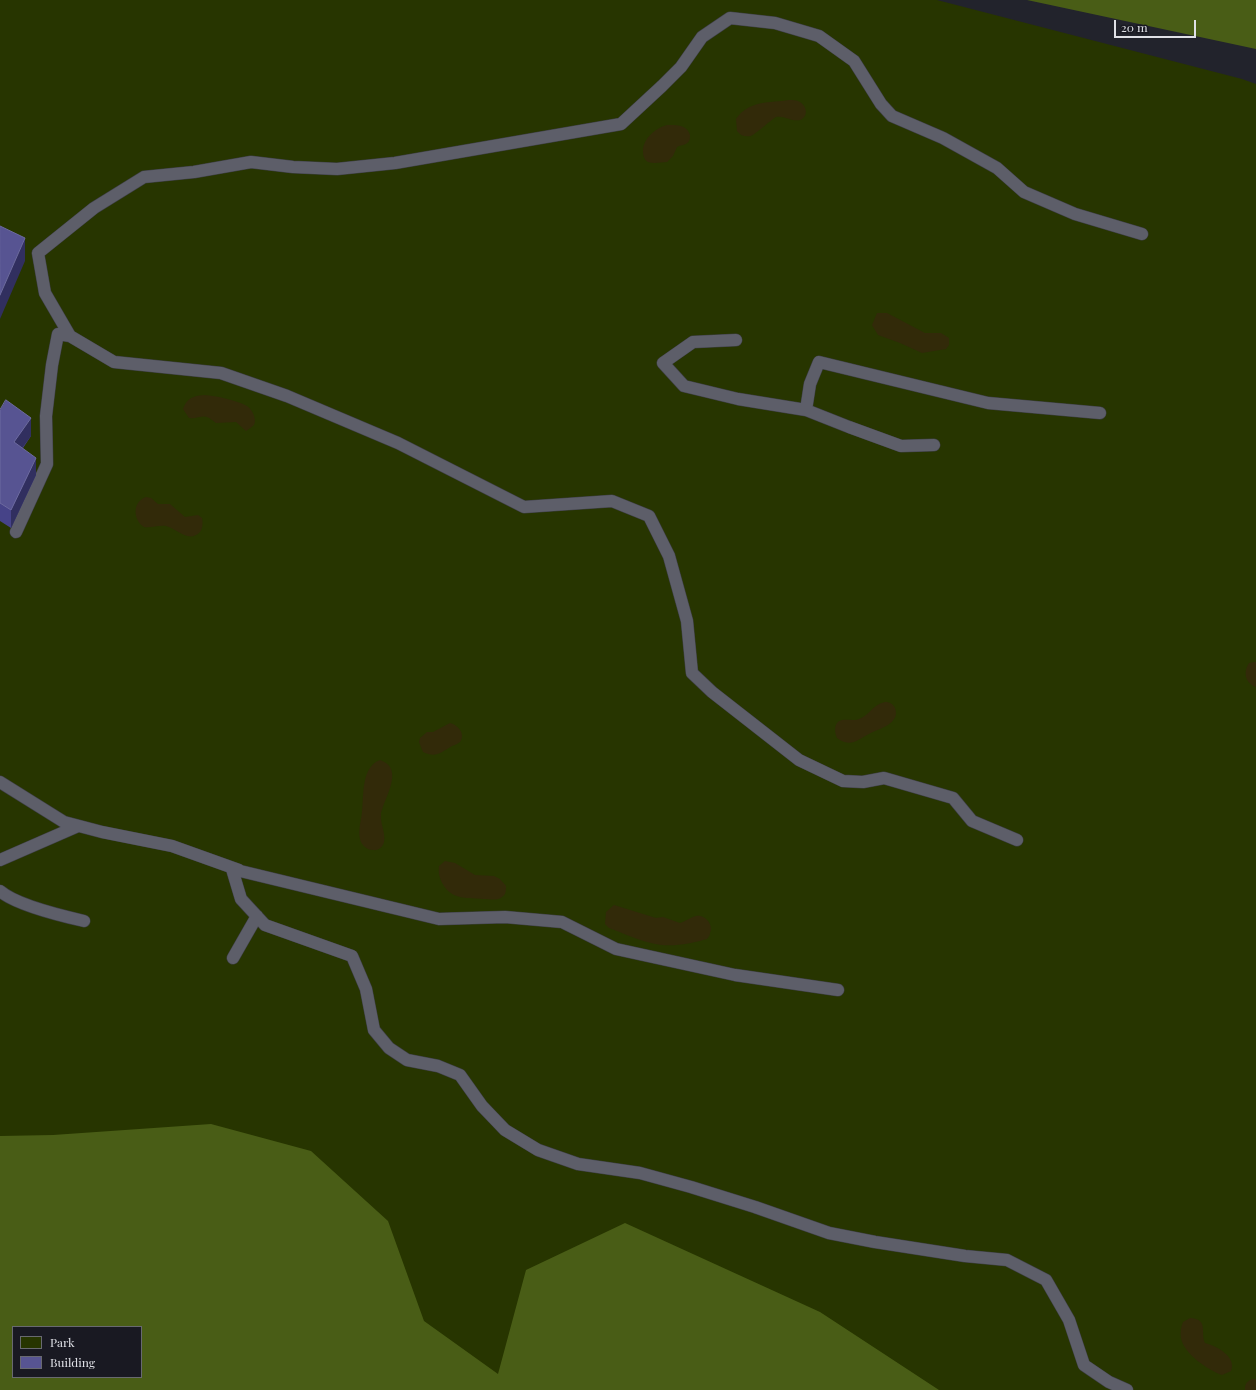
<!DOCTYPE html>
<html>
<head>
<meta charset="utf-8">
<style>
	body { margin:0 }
	#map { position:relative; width:1256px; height:1390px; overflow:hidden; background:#22232c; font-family:"Playfair Display",serif }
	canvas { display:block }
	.legend { position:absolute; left:12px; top:1326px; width:130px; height:52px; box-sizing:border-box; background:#191922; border:1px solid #686970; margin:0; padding:5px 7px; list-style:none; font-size:12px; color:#dfe0e6 }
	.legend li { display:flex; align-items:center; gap:8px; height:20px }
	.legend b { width:20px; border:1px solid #686970 }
	.scale { position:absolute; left:1114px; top:20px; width:82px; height:18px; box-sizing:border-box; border:2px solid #dfe0e6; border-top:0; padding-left:5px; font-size:12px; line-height:14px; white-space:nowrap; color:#dfe0e6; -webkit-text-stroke:3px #191922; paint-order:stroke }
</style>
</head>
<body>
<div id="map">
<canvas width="1256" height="1390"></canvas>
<ul class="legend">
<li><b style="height:11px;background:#273500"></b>Park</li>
<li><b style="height:11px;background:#575492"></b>Building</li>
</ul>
<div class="scale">20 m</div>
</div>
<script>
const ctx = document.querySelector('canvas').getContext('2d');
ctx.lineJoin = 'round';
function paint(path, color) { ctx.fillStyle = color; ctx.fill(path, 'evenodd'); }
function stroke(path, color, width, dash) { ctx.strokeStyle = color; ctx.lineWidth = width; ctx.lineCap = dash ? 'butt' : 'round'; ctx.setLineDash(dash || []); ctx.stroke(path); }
paint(new Path2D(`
	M0,0H937L1242,79L1256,84V1390H0ZM13,1327H141V1377H13Z`), '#273500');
paint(new Path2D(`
	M1027,0H1256V49Z
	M211,1124L311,1151L388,1221L424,1321L498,1374L526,1270L625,1223L820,1312L939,1390H0V1136L53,1135ZM13,1327H141V1377H13Z`), '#495d16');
paint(new Path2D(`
	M789,100C792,100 796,100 798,101C806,104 810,116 800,120C792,122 784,115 776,117C772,119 757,133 751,136C745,137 741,136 737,131L736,119C749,100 770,103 789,100Z
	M667,125C675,125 687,124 690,135C690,136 690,140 689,141C687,145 681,145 677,147L673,156L667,162C662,162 654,164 648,162C644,160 643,155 643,151C643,139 655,128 667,125Z
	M877,313H887L925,333H941L949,338V345L946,349L922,353L900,343L878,335L872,325Z
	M204,395C217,396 236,400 247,406C252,409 257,419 254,425C252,427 249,429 246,431L236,422L216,423C213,421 210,418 207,417C203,415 196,419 189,418L183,409C187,398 193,396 204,395Z
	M146,497L151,498L158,504H170L185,517L198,515L202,518C203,523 203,529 199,533C188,543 176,528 166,526C159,525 151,528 144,527C133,520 132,502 146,497Z
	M1254,662H1256V687C1245,683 1243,672 1249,663Z
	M885,702C890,702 893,704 895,708C901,724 878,729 869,734C857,740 851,748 837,738C835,734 834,727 837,723C842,717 853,722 859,719C870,715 873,704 885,702Z
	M450,723C458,725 466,734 460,742C458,744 454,745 452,746C440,753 436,758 423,752L419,742L420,738L427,732H433Z
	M380,760C406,769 383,799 381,815C380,824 386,833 384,842C383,847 378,851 373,850C367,850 361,845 360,839C358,830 361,821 362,812C364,795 361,767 380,760Z
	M445,861L455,863L475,875L494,876L500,879L506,886C506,890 506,895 502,897C498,901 489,899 484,899C474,898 463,899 454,895C444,890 437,877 439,866Z
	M614,905L656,918L663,917L680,923C686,921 691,917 696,916C705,914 714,925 710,933C710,936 708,937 707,939C689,944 669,948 651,943C637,940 623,933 609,928L605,924L606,912Z
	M1190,1318C1209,1319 1200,1332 1205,1343C1217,1346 1237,1357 1231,1371L1222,1375C1208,1370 1184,1354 1181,1338C1180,1332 1181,1327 1183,1322Z
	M1252,1379H1256V1390H1245C1245,1384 1246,1382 1252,1379Z`), '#322a09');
const lane = new Path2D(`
	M70,336L114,362L221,373L287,396L398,443L524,507L612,501L649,516L669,556L687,621L692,673L712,692L799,760L843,781L863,782L884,778L953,798L972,821L1017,840
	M736,340L693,342L663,363L684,386L738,399L806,410
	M934,445L901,446L849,427L806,410L810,384L819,362L988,403L1100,413
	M16,532L47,464L46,416L52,365L58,334L70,336L45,293L38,253L94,208L144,177L194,172L251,162L293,167L337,169L395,163L621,124L662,86L681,67L702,37L730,18L775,23L819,36L854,61L881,104L892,116L943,138L997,168L1024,192L1075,214L1142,234
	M0,782L64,822L102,832L172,846L239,870
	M0,860L78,826
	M0,891C16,905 62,916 84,921
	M233,958L257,916
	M838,990L735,975L616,949L562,922L505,917L439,919L232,869L241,899L265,925L352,956L366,989L374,1030L389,1048L407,1060L438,1066L460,1075L482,1106L505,1130L538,1150L578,1164L640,1173L691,1187L755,1207L829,1233L875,1242L965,1256L1007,1260L1046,1280L1069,1320L1084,1365L1109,1382L1127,1390`);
stroke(lane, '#3e3f46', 13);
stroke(lane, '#5d5e69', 12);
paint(new Path2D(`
	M0,410L31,436L23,448L36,475L11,528L0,521Z`), '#464388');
paint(new Path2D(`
	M25,238V261L0,319V295Z
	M31,418V436L14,459V442Z
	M36,458V475L11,528V510Z`), '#312f5f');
const building = new Path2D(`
	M0,226L25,238L0,295Z
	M6,400L31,418L14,442L36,458L11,510L0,503V410Z`);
paint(building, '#575492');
stroke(building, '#6c6a9f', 1);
</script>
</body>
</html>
